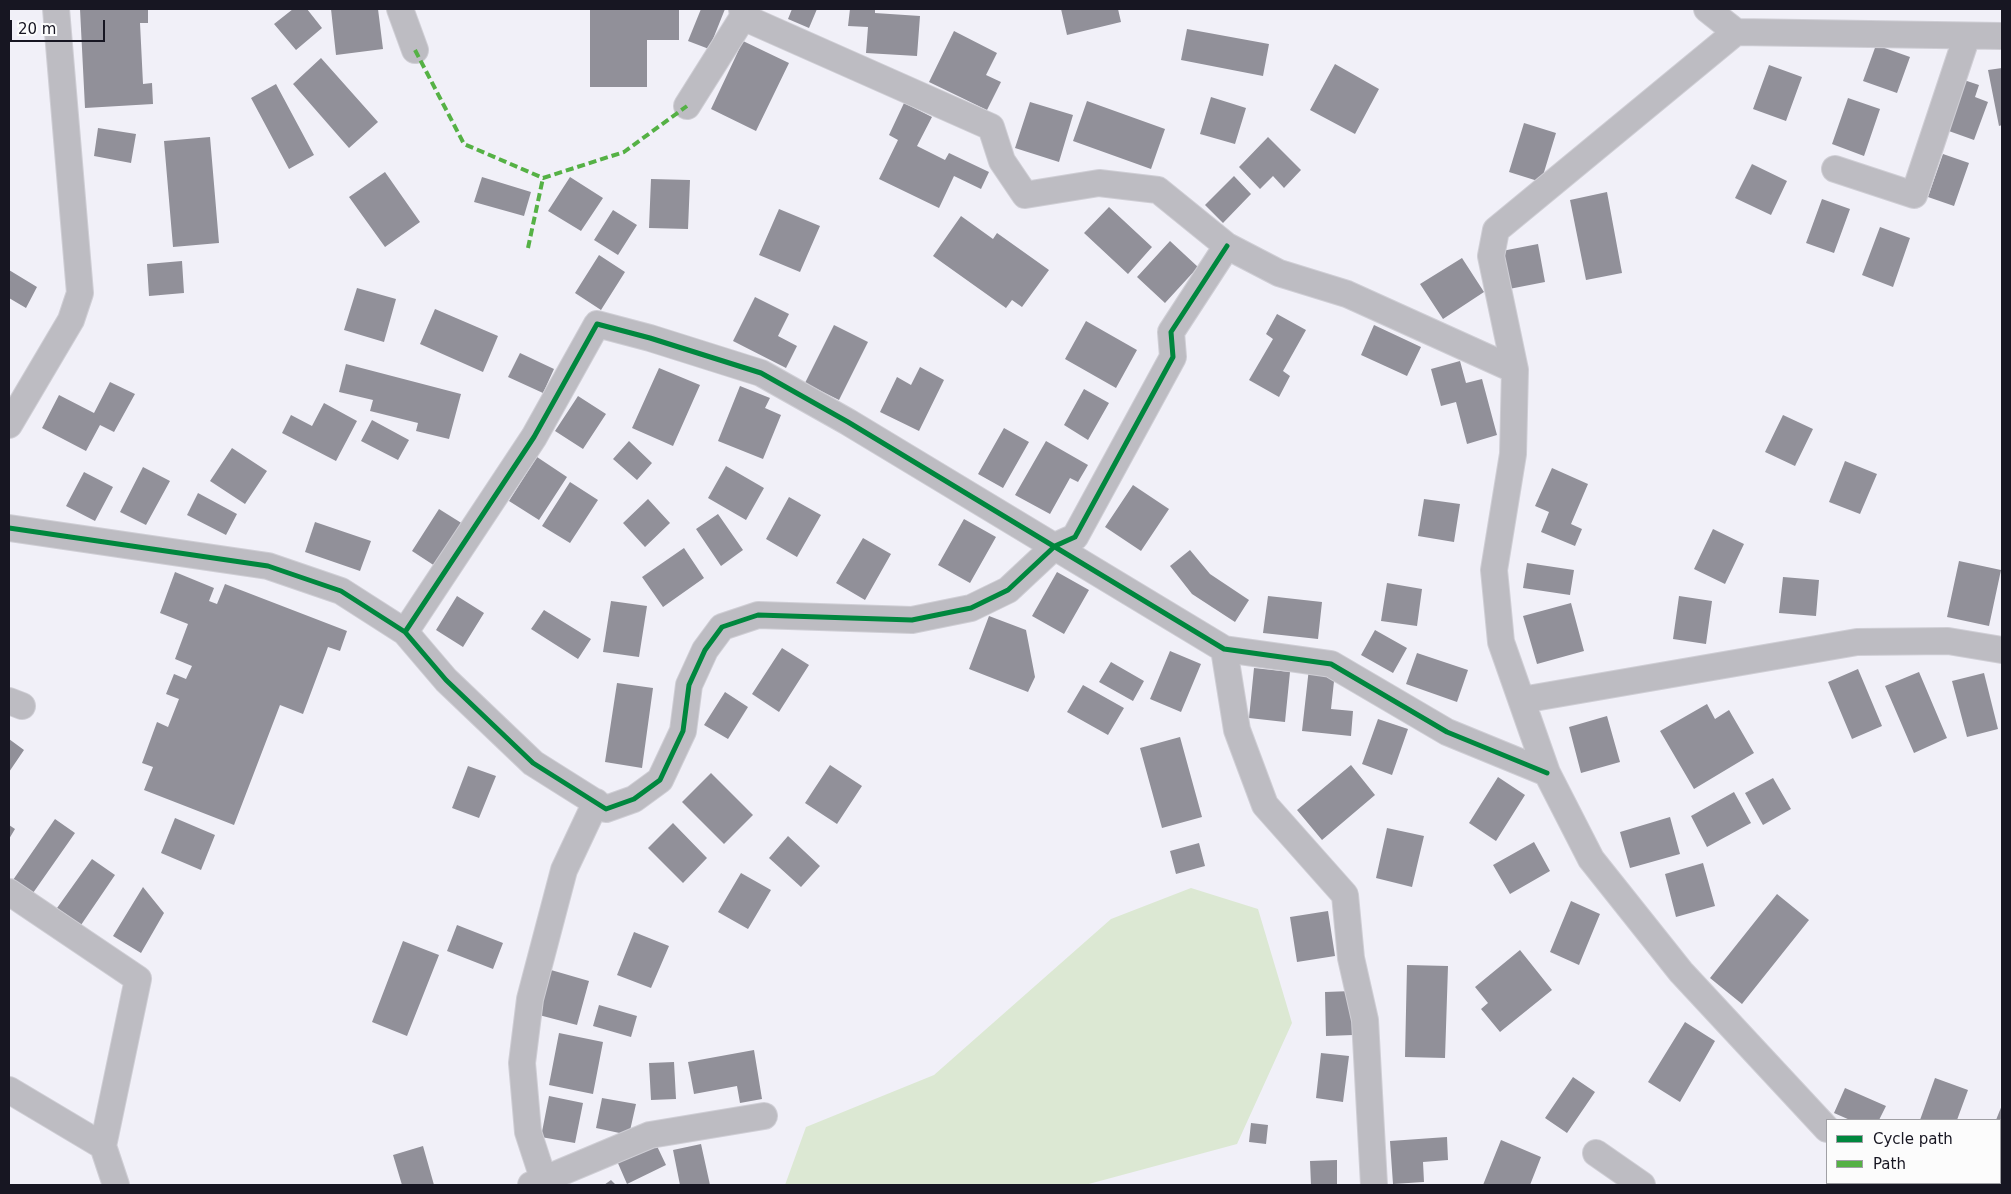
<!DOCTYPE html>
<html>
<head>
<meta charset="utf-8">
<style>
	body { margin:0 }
	#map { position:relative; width:2011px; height:1194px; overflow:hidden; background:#f1f0f8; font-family:"DejaVu Sans",sans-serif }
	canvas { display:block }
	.frame { position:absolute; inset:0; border:10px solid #171622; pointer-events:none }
	.legend { position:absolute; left:1826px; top:1119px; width:175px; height:65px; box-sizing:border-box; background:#fcfcfc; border:1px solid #a0a0a5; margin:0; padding:6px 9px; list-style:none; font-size:15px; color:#171622 }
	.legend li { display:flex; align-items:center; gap:10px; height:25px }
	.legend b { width:25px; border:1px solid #a0a0a5 }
	.scale { position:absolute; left:10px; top:20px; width:95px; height:22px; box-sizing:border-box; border:2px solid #171622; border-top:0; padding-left:6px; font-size:15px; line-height:18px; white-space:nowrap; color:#171622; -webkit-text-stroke:4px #fcfcfc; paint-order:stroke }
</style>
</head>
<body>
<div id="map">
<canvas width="2011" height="1194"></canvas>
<div class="frame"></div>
<ul class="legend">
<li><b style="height:6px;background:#00873e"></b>Cycle path</li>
<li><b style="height:6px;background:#55b145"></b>Path</li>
</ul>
<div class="scale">20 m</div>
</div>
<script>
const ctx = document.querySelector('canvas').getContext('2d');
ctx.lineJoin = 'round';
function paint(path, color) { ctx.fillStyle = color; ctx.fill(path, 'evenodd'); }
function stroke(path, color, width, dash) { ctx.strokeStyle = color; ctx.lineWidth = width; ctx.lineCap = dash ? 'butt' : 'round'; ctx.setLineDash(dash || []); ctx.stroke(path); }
paint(new Path2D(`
	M1191,888L1258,909L1292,1023L1237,1144L1085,1185H785L806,1127L934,1075L1111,919Z`), '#dce8d3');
paint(new Path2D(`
	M80,9H148V23H140L143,84L152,83L153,104L85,108Z
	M293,9H307L322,28L296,50L274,24Z
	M331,9H378L383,49L336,55Z
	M590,9L679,10V40H647V87H590Z
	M701,9H725L709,49L688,41Z
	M792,9H817L809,28L788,19Z
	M850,9H875V13L920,16L917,56L866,53L868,27L848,26Z
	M1061,9H1118L1121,22L1067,35Z
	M1187,29L1269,44L1263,76L1181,60Z
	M954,31L997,53L986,75L1001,82L987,110L929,82Z
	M743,41L789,63L756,131L711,109Z
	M1876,45L1910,57L1897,93L1863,81Z
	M321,58L378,122L349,148L293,84Z
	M1335,64L1379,89L1355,134L1310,110Z
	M1769,65L1802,77L1786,121L1753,109Z
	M2002,68V125L1999,126L1988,70Z
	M1964,80L1979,85L1975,97L1988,102L1974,140L1946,130Z
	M276,84L314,155L289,169L251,98Z
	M1211,97L1246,108L1235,144L1200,134Z
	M1848,98L1880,109L1864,156L1832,144Z
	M1087,101L1165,129L1151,169L1073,141Z
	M1030,102L1073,115L1059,162L1015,148Z
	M904,103L932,117L917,146L945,160L949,153L989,172L981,189L954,176L939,208L879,179L898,140L889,135Z
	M1524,123L1556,133L1541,182L1509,172Z
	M98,128L136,134L131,163L94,156Z
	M210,137L219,243L173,247L164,141Z
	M1268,137L1301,170L1284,188L1273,176L1260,189L1239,167Z
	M1943,154L1969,163L1954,206L1928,197Z
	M1752,164L1787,181L1771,215L1735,198Z
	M385,172L420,222L385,247L349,197Z
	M1234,176L1251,194L1223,223L1205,205Z
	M482,177L531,192L524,216L474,202Z
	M570,177L603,198L581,231L548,211Z
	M651,179L690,180L688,229L649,228Z
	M1607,192L1622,273L1586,280L1570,200Z
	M1822,199L1850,209L1834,253L1806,243Z
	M1109,207L1152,247L1128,274L1084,233Z
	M779,209L820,226L800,272L759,255Z
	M613,210L637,225L618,255L594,240Z
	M961,216L993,239L997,233L1049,270L1022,307L1012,300L1006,308L933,256Z
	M1880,227L1910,238L1893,287L1862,275Z
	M1170,241L1198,267L1165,303L1137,277Z
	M1538,244L1545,282L1509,289L1502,251Z
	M599,255L625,272L601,310L575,293Z
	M1462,258L1484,292L1443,319L1420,284Z
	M182,261L184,293L149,296L147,264Z
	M9,270L37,287L26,308L9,298Z
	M357,288L396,299L384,342L344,330Z
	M755,297L789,314L778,336L797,346L786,368L733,341Z
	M435,309L498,336L483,372L420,344Z
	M1277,314L1306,330L1283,371L1290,376L1279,397L1249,380L1273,339L1266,334Z
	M1086,321L1137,350L1116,388L1065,359Z
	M834,325L868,342L839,400L805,383Z
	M1374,325L1421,347L1407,376L1361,355Z
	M520,353L554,369L543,393L508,377Z
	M1460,361L1466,383L1482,379L1497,435L1467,444L1456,402L1441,406L1431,369Z
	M346,364L461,394L449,439L416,431L418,423L370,411L373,400L339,392Z
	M920,367L944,380L919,431L880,412L897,377L911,385Z
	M659,368L700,385L673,446L632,428Z
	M110,382L135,394L114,432L100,425L86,451L42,428L59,395L94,413Z
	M740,386L770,398L765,408L781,415L763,459L718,441Z
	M1084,389L1109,403L1088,440L1064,425Z
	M578,396L606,414L583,449L555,431Z
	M324,403L357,421L336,461L282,433L291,415L312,426Z
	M1783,415L1813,429L1795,466L1765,452Z
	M372,420L409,440L398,460L361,441Z
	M1004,428L1029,442L1003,488L978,474Z
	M629,441L652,463L637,480L613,459Z
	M1046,441L1088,465L1078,482L1070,478L1050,514L1015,495Z
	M232,448L267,471L245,504L210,481Z
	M537,457L567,477L539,520L509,501Z
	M1845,461L1877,474L1860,514L1829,502Z
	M726,466L764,488L746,520L708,498Z
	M143,467L170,481L146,525L120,512Z
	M1552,468L1588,484L1571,524L1582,529L1575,546L1541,532L1549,512L1535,506Z
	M84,472L113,487L95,521L66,506Z
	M570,482L598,500L570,543L542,526Z
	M1133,485L1169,509L1141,551L1105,527Z
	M198,493L237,514L226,535L187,515Z
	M789,497L821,515L797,557L766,539Z
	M648,499L670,523L645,547L623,523Z
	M1424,499L1460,504L1454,542L1418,536Z
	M439,509L463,524L435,566L412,551Z
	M718,514L743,550L721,566L696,529Z
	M964,519L996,537L970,583L938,565Z
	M315,522L371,541L360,571L305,552Z
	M1713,529L1744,544L1725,584L1694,569Z
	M863,538L891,554L865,600L836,583Z
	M684,548L704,578L663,607L642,577Z
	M1190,550L1210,574L1249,600L1235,622L1192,594L1170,566Z
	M1959,561L2001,570L1989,626L1947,617Z
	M1527,563L1574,570L1570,595L1523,588Z
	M175,572L214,588L209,601L217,604L225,584L347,631L340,651L328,647L303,714L280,705L234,825L144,790L153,767L142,763L157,722L168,727L179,699L166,694L174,674L186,679L192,666L175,659L188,624L160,613Z
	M1057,572L1089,590L1064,634L1032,616Z
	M1783,577L1819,580L1816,616L1779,613Z
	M1387,583L1422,589L1417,626L1381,621Z
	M457,596L484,613L463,647L436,630Z
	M1268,596L1322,602L1318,639L1263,633Z
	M1679,596L1712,601L1706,644L1673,639Z
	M611,601L647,606L639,657L603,652Z
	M1571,603L1584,651L1537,664L1523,616Z
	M544,610L591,639L578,659L531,629Z
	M989,616L1026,630L1035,677L1028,692L969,669Z
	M1375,630L1407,648L1393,673L1361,655Z
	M782,648L809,665L779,712L752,694Z
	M1170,651L1201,664L1181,712L1150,699Z
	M1417,653L1468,670L1457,702L1406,684Z
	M1111,662L1144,681L1133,701L1099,682Z
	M1254,668L1290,672L1285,722L1249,718Z
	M1309,668L1335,672L1331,709L1353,711L1351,736L1302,731Z
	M1858,669L1882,726L1852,739L1828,682Z
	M1919,672L1947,738L1914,753L1885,686Z
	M1984,673L1998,729L1967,737L1952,681Z
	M617,683L653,688L642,768L605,762Z
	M1083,685L1124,708L1108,735L1067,712Z
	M725,692L748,707L728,739L704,725Z
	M1707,704L1715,719L1729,710L1754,753L1694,789L1660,731Z
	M1607,716L1620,762L1581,773L1569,727Z
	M1378,719L1408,729L1392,775L1362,764Z
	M1180,737L1202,817L1162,828L1140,748Z
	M9,739L24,750L9,772Z
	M830,765L862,786L837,824L805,803Z
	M1351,765L1375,795L1322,840L1297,810Z
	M468,766L496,776L479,818L452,808Z
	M711,773L753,815L724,844L682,802Z
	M1498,777L1525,795L1496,841L1469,823Z
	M1773,778L1791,809L1763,825L1745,793Z
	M1734,792L1751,823L1707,847L1691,816Z
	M1670,817L1680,854L1630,868L1620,832Z
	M175,818L215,835L201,870L161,853Z
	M55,819L75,833L33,893L13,880Z
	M673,823L707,858L683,883L648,848Z
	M9,825L15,829L9,839Z
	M1387,828L1424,836L1412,887L1376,878Z
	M788,836L820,866L801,887L769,858Z
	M1534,842L1550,871L1510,894L1493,865Z
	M1199,843L1205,866L1176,874L1170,851Z
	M92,859L115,875L81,925L57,908Z
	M1703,863L1715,906L1676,917L1665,874Z
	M741,873L771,890L748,929L718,912Z
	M143,887L164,913L141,953L113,936Z
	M1777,894L1809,920L1742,1004L1710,978Z
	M1571,901L1600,914L1579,965L1550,952Z
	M1328,911L1335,956L1297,962L1290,917Z
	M457,925L503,943L493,969L447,951Z
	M634,932L669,946L651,988L617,975Z
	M403,941L439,955L407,1036L372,1022Z
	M1520,950L1552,990L1500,1032L1481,1009L1488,1003L1475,987Z
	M1407,965L1448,966L1445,1058L1405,1057Z
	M551,970L589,981L577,1025L539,1015Z
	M1352,991L1353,1035L1326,1036L1325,992Z
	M599,1005L637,1016L631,1037L593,1026Z
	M1685,1022L1715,1041L1680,1102L1648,1082Z
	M559,1033L603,1042L593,1094L549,1085Z
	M754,1050L762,1099L740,1103L737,1086L694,1094L688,1062Z
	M1321,1053L1349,1056L1343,1102L1316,1098Z
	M674,1062L676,1099L651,1100L649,1063Z
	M1573,1077L1595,1092L1567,1133L1545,1118Z
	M1935,1078L1968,1090L1957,1120H1920Z
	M1845,1088L1886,1106L1879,1120H1850L1834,1113Z
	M549,1096L583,1103L575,1143L541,1137Z
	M602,1098L636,1104L629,1135L596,1128Z
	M2002,1105V1163L2000,1162V1120H1996Z
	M1251,1123L1268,1125L1266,1144L1249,1142Z
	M1447,1137L1448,1160L1423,1162L1424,1182L1393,1184L1390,1141Z
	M1501,1140L1541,1157L1530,1185H1483Z
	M656,1144L666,1165L627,1184L617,1161Z
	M701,1144L710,1185H680L673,1150Z
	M423,1146L434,1185H402L393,1155Z
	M1337,1160V1185H1311L1310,1161Z
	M611,1180L616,1185H604Z`), '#919099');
const minor = new Path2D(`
	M400,9L415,50
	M742,9L743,17L991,127L1002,161L1025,195L1099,183L1158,190L1227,246L1279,273L1347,294L1515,370
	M1707,9L1736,32L1496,230L1491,256L1515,370L1513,454L1494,570L1501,642L1547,773L1591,859L1681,972L1827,1129
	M1736,32L2002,36
	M687,106L743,17
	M1835,169L1914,195L1967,36
	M9,425L71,320L80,293L56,9
	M9,528L268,566L341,591L405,632L446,680L533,763L606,809L634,799L660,780L683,731L689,685L705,650L722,627L758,615L912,620L971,608L1008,590L1055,546L1075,537L1173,357L1171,332L1227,246
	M405,632L534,437L597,324L650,338L761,373L848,422L1224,649L1331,664L1447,732L1547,773
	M1224,649L1237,730L1265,805L1345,895L1351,958L1365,1020L1374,1185
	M1522,700L1857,642L1948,641L2002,650
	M9,701L22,706
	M9,892L138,979L103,1146
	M9,1090L103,1146L116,1185
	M1596,1153L1642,1185
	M1919,1183L1925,1185
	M531,1185L650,1135L764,1116
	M548,1185L544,1181L528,1132L522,1063L530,999L564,870L596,802`);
stroke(minor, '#cfced5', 28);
stroke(minor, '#bdbcc2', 26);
stroke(new Path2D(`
	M415,50L464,144L543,178L624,152L687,106
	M528,248L543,178`), '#55b145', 4, [8, 4]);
stroke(new Path2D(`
	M9,528L268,566L341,591L405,632L446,680L533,763L606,809L634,799L660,780L683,731L689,685L705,650L722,627L758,615L912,620L971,608L1008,590L1055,546L1075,537L1173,357L1171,332L1227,246
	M405,632L534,437L597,324L650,338L761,373L848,422L1224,649L1331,664L1447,732L1547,773`), '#00873e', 5);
</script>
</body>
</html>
